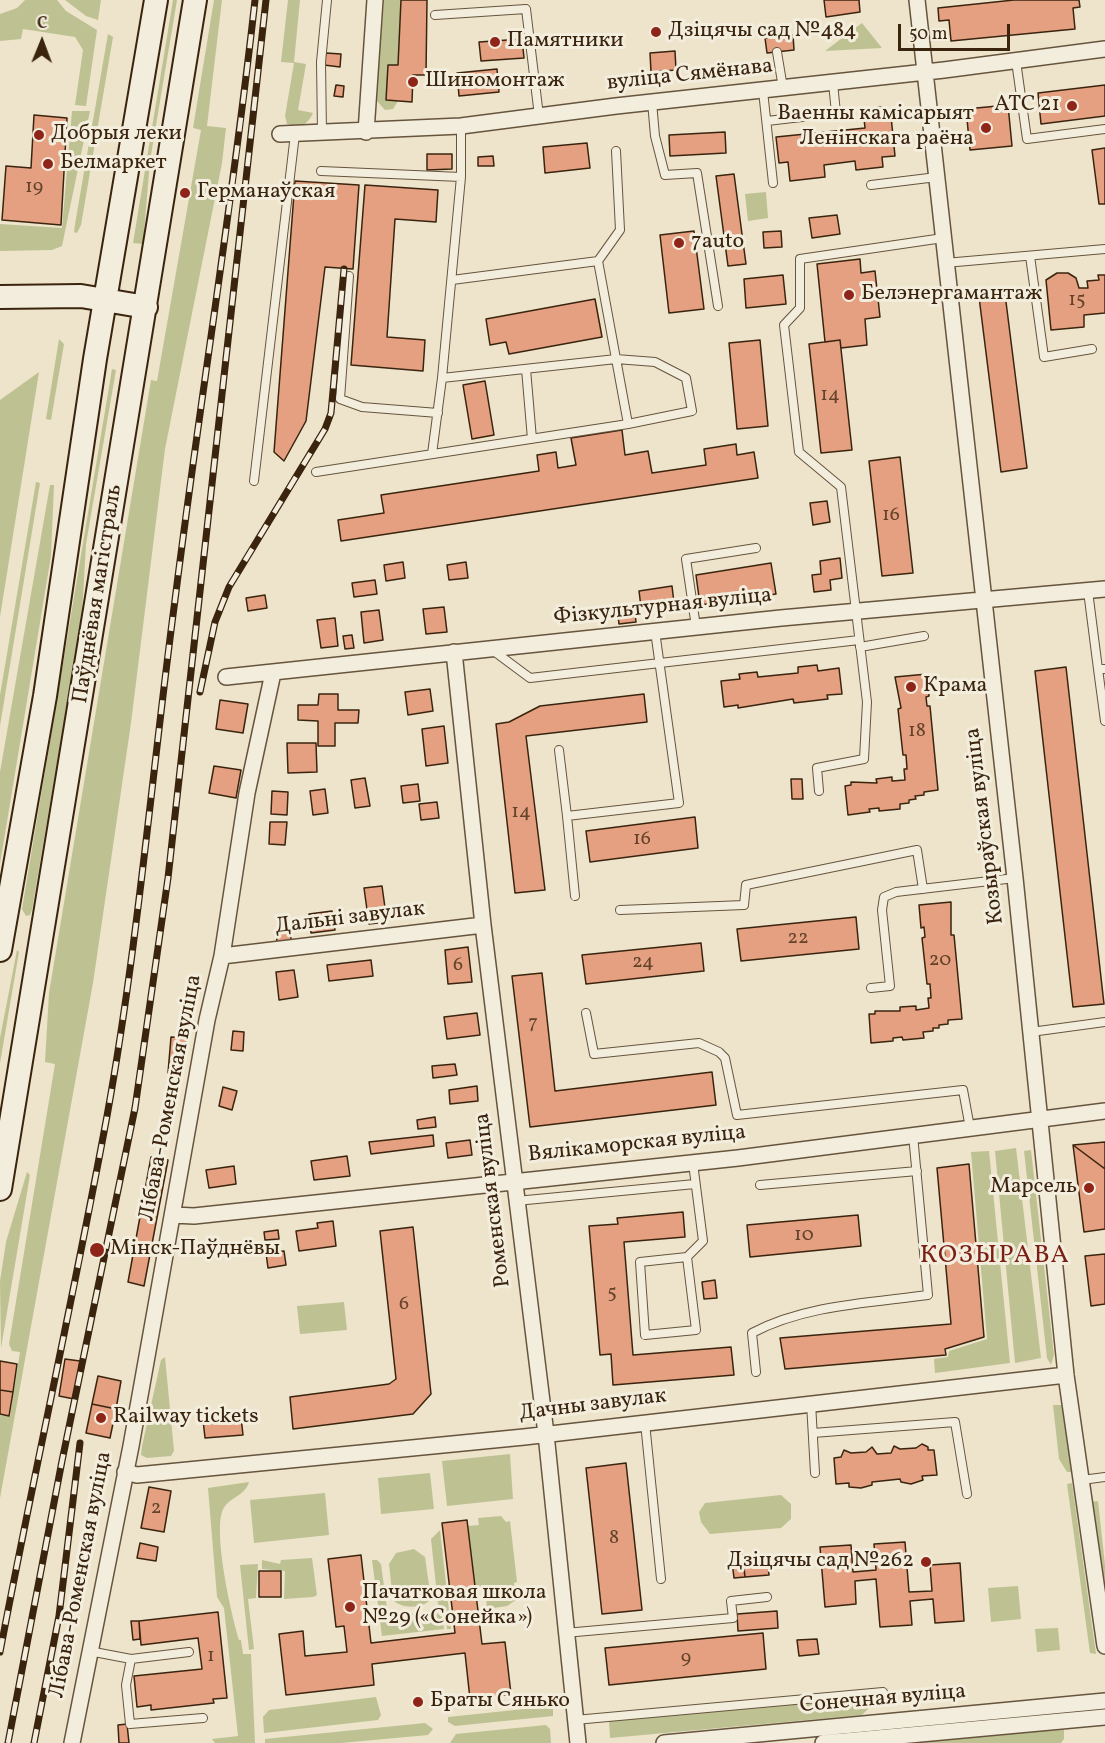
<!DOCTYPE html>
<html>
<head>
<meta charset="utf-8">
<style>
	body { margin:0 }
	#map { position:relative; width:1105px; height:1743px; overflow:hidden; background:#ede4cb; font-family:Vollkorn,serif }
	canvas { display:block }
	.north { position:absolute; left:12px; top:12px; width:60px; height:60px; -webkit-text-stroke:4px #f3eddd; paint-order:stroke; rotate:1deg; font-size:16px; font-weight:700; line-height:24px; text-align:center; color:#3a240e }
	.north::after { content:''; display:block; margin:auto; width:21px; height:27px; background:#3a240e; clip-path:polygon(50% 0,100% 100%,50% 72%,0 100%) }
	.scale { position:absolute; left:898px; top:24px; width:112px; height:27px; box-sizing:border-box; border:3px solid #3a240e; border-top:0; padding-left:8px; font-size:18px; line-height:21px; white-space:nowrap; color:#3a240e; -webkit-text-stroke:4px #f3eddd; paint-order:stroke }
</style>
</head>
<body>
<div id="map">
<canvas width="1105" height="1743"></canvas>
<div class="north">С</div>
<div class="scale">50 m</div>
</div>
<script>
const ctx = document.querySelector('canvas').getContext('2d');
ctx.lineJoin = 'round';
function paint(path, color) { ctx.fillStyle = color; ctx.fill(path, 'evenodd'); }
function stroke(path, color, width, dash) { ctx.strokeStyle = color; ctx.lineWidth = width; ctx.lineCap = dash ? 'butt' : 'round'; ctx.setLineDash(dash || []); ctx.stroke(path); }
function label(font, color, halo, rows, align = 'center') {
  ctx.font = font + ' Vollkorn,serif'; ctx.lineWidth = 6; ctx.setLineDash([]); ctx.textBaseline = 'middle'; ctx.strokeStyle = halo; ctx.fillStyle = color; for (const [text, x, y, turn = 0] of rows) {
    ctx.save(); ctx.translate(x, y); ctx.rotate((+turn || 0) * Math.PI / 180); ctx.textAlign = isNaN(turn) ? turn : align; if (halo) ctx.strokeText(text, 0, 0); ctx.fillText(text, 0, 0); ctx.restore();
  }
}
paint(new Path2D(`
	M25,0H57L66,11L97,30L86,106L75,105L83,50L75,37L23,29L21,39L0,41V14L17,8Z
	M65,0H101L98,20L86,16Z
	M173,0H177L150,161L143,244L133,243Z
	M214,0H222L207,126L226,128L222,163L165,449L131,723L93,983L0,1498V1415L10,1416L20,1352L12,1351L9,1344L55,1064L45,1062L49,993L151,380L157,381L201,130L193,128Z
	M288,0H300L294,62L306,64L298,110L313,113C307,126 300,128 287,124L285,116L294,63L281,62Z
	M384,0H401L398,65H388L386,100L398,101L393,109L385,110L376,100Z
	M862,23L882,48L825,51Z
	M108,34L113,37L81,225L77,233L74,232L75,224Z
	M72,111H90L62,246L52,250L0,251V224L62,228Z
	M766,192L768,218L748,221L745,194Z
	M59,339L64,344L51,420L46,419Z
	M112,369L116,370L86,544L82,615L32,910L30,915L26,916L22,909Z
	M39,372L0,617V618V400Z
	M36,482L40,483L0,726V695Z
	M50,485H54L51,556L0,864V772Z
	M17,950L19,952L0,1063V1038Z
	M1016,1148L1041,1358L1015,1363L995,1151Z
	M1031,1150L1054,1355L1051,1365L1047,1358L1024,1151Z
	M989,1151L1010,1363L935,1373L934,1359L948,1357L949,1351L987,1339L971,1152Z
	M27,1172L30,1175L1,1348L0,1281L6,1242Z
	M344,1302L347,1330L300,1334L297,1306Z
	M165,1357L174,1451L171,1456L147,1458L141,1455L142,1446L161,1360Z
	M1053,1405H1064L1072,1472H1067L1059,1459Z
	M510,1454L513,1499L447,1506L442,1461Z
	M430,1473L434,1509L381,1514L378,1478Z
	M249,1482C245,1497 227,1497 222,1512C214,1537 231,1614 239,1640H241L243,1654H251L255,1743H215L212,1739L238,1736L224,1608L217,1597L208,1488Z
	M1072,1483L1096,1654L1090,1653L1067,1484Z
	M325,1493L329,1535L254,1543L250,1500Z
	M781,1495L791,1504V1519L781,1528L710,1534L701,1522L699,1512L705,1503Z
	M1098,1501L1105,1565V1632L1090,1502Z
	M501,1516L506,1522L510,1521L517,1582L514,1583L516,1600L507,1606L487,1609L485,1586L475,1587L468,1526L479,1525L478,1518Z
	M440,1530L451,1629H447L446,1612L438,1604L431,1539Z
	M414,1549L425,1557L431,1599C423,1609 402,1609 393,1600L389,1564L396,1553Z
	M312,1558L317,1595L313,1597L284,1599L285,1571L262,1569V1560L280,1564L281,1560Z
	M372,1560H377L381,1564L388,1616L434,1611L442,1617L444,1629L382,1636Z
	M258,1564L256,1598L248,1599L254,1649L249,1650L240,1565Z
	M1018,1586L1021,1619L991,1622L988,1588Z
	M1058,1628L1060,1650L1037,1652L1035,1629Z
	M376,1697L381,1715L378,1720L264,1733L263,1717L269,1710Z
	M866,1697L870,1701V1707L862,1715L610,1738L609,1721Z
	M553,1706V1716L455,1726L448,1722V1717Z
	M425,1723L433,1729L428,1735L341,1743H265V1739Z
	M546,1725L550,1729L551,1743H450L456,1734Z
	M1064,1728V1739L1061,1743H907Z`), '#bec293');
const building = new Path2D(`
	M401,0H427L426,75H413L412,102L386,100L388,65H398Z
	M824,0H859L860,12L826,17Z
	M1014,0H1079L1080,7L1073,8L1075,29L951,41L949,20L939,21L938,8Z
	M793,35L794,50L767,53L765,38Z
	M522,39L524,58L481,61L479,42Z
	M675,51L676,70L651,72L650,53Z
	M326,53L341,54L340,67L324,65Z
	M497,69L499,92L459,96L457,73Z
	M336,85L344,86L343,97L334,96Z
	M1105,85V116L1041,124L1038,93Z
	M1008,105L1012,146L970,150L966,109Z
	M882,107L883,117L891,116L895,156L882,157L883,167L856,170L855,161L824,165L825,177L790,181L788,162L779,163L776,137L865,128L863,109Z
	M34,115L67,118L61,225L2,220L6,166L31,168Z
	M725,132L726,153L670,156L669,135Z
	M587,143L590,168L545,173L543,147Z
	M1105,148V204H1099L1092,150Z
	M427,154H452V169L427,170Z
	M493,156L494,166H478V157Z
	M734,174L746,264L728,266L716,176Z
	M295,181L359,185L353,269L325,267L306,421L284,461L274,452Z
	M365,185L438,190L436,222L395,219L387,337L425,340L423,371L351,365Z
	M837,215L840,234L812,238L809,218Z
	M694,231L704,309L669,313L660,235Z
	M781,231L782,247L764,248L763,232Z
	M860,259L861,273L875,271L880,317L865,319L867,345L841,348L840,340L825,342L817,264Z
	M1057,273H1068L1076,278L1079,288H1088L1087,281L1099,280L1098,275H1105V313L1084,315V327L1051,330L1046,280Z
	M783,275L786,304L746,308L744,279Z
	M1005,294L1027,468L1001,472L979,297Z
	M595,299L602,337L509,354L506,342L490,345L486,319Z
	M760,340L768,426L737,429L729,343Z
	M840,340L852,450L821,453L809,344Z
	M485,381L494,435L472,439L463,385Z
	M622,430L625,455L648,451L652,473L706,465L704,449L736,444L737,455L754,452L758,478L341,541L338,520L384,513L381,495L539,471L537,455L556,452L558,468L576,465L571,438Z
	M900,457L913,573L882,576L869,461Z
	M827,501L830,522L813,525L810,503Z
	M840,558L842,578L830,580L831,590L814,592L812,575L821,574L820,561Z
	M403,562L405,578L386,581L384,565Z
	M466,562L468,578L449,580L447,565Z
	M771,563L776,594L700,605L696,575Z
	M375,580L377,594L354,597L352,583Z
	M672,586L674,603L641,607L639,591Z
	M265,595L267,608L248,611L246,598Z
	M634,606L636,622L619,624L617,608Z
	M444,607L447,632L426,634L423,609Z
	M379,610L383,640L364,643L361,612Z
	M335,618L338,646L321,648L317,620Z
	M352,635L354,648L345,649L343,636Z
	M817,665L818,671L839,668L842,694L827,695L828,699L794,703L793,699L738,708V705L724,707L721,681L740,679L739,674L757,672L758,677L798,673V667Z
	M1066,667L1104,1004L1073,1007L1035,671Z
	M927,674L929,696L926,697L927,706H930L938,790L924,792V795L915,796L916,799L909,800V803L900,804V809L879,811V808L869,809L870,812L848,815L845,786L851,785V782L877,783L876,779L892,777V781L905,780L904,769H907L906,755H903L898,709L901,708L895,677Z
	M430,689L433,711L408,715L405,692Z
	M319,694H338V710H359L358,723H335V746H318V721L298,720V705H318Z
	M644,694L647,722L526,736L545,890L515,893L496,724L509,722L540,706Z
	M220,700L248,704L243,733L216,729Z
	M444,726L448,763L426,766L422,729Z
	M287,743H316L317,772L288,773Z
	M214,766L241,770L236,798L209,793Z
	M365,778L370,806L355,808L351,780Z
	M791,779H802L803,799H792Z
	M418,784L420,801L403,803L401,786Z
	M325,789L328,813L313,815L310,791Z
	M272,791L288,792L287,815L271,814Z
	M437,802L439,818L421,820L419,804Z
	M695,817L698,848L590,862L586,831Z
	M270,822H287L285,845L269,844Z
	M382,886L387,922L369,924L364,888Z
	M951,902V935H954L962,1019L948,1020V1024L939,1025V1028H933V1031L923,1032L924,1038L903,1040L902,1037L893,1038V1041L871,1043L869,1014H875V1011H900V1007L916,1006V1010L929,1008L928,998H931L930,984H927L922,938L925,937L924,927L921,928L919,905Z
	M332,911L335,930L311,933L309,914Z
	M856,917L859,949L741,961L737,929Z
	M290,928L291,940L277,942L276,930Z
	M701,943L704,971L586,984L582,955Z
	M468,947L472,982L448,984L445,950Z
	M371,960L373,976L329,981L327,965Z
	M294,970L298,997L279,1000L276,972Z
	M542,973L555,1091L712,1072L716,1105L530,1127L512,976Z
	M477,1013L480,1035L447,1039L444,1017Z
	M233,1031L244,1032L243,1051L231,1050Z
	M171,1037L186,1038L183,1074L168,1073Z
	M455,1064L457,1075L433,1078L432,1066Z
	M477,1086L478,1101L450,1104L449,1090Z
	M223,1087L237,1091L232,1110L219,1106Z
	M435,1117L436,1127L418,1129L417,1120Z
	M433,1135L434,1146L371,1154L369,1142Z
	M470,1140L472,1155L448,1158L446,1143Z
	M1105,1142V1169L1073,1145Z
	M1073,1145L1105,1169V1229L1084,1232Z
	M347,1156L350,1176L314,1180L311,1161Z
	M151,1157L168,1160L144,1286L128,1282Z
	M969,1164L984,1337L945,1349L946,1355L785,1369L780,1338L951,1324L937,1168Z
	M234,1166L236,1184L209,1188L206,1170Z
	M683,1212L685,1237L624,1242L633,1355L731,1347L734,1375L613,1385L611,1354L600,1355L589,1226L618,1224L617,1218Z
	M858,1215L861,1246L750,1257L747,1225Z
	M333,1221L336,1246L299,1251L296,1231L318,1228L317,1223Z
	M413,1227L431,1394L413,1414L293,1429L290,1397L389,1384L396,1379L380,1231Z
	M278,1230L279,1239L265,1240L264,1232Z
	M284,1251L286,1265L268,1268L266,1253Z
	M1105,1254V1304L1091,1306L1085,1256Z
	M715,1280L717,1298L704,1299L702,1282Z
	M65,1359L80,1361L74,1399L59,1396Z
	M0,1361L17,1364L13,1392L0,1390Z
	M98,1376L121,1381L116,1409L92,1404Z
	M0,1390L13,1392L9,1416L0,1414Z
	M92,1404L116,1409L110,1438L86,1433Z
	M241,1417L243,1435L205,1438L203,1420Z
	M922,1444L928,1447V1450H934L937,1475L922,1476L923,1480L911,1484L901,1482L900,1479L872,1482V1485L861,1488L849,1487V1483L836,1484L834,1458L841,1457L844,1450L851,1453L866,1452L872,1447L877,1454L891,1453L894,1446L900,1449L916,1448Z
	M626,1463L642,1610L602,1614L586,1468Z
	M149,1487L171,1491L164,1532L141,1528Z
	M467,1520L482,1644L505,1642L511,1694L470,1699L465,1653L372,1664L374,1685L286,1695L279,1634L303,1631L305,1656L347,1652L344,1626L336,1627L328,1559L361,1555L371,1643L455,1633L442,1523Z
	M905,1542L909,1592L932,1591L930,1565L960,1563L964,1621L935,1623L933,1599L910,1601L912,1625L880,1627L876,1579L855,1581L856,1604L825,1607L820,1547L851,1545L853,1572L876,1570L874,1544Z
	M140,1543L158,1547L156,1561L137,1558Z
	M742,1553L745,1577L734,1578L731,1554Z
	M767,1554L769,1575L745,1577L743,1557Z
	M259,1571H281V1597H259Z
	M777,1611L778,1628L738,1631L737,1614Z
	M218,1612L227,1698L213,1699L214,1703L151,1710V1705L137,1707L134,1676L202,1669L198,1638L141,1645L139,1621Z
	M131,1621H139L140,1639L133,1640Z
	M763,1633L766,1669L609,1685L605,1648Z
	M817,1639L819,1654L799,1656L797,1640Z
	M127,1724L129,1743H119L118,1725Z`);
paint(building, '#e4a080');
stroke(building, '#3a240e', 1.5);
const lane = new Path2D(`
	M435,15L526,9L539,116
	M777,52L783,88
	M1016,61L1027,139L1105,129
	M763,91L773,183
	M652,102L655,136L665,175L697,173L718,306
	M767,121L836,113L833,83
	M461,126V177L442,378L616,359L655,362L686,378L692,411L628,424
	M322,133L321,62L327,0
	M321,171L461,177
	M871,185L937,177
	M1030,256L1044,357L1092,349
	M598,261L620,230L616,151
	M945,263L1105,249
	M349,276L340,399L362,407L438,413
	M526,369L532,439
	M432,454L442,378
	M316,472L628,424L598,261L452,280
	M254,481L295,134
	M1088,591L1098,669
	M696,627L686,559L756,548
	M860,647L924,636
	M491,649L530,678L859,640
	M1105,669H1098L1105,721
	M559,750L567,816
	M819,791L817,768L864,759L867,702L841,487L799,452L784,325L800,308V259L943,238
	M575,896L567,816L679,803L655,631
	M620,910L744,905L746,885L917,850L923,889
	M871,988L890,986L882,910L884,897L896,892L1015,878
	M586,1013L594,1054L699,1043L719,1052L725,1058L737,1115L963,1090L970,1128
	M1031,1032L1105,1022
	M760,1185L917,1171
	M516,1201L695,1184
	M687,1257L696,1330L645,1335L640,1262L687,1257L703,1241L693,1163
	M756,1372L752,1333C805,1305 869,1303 928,1295L913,1135
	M811,1403L815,1473
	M645,1423L661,1579
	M813,1433L955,1422L967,1494
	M1082,1480L1105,1477
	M565,1633L733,1618L731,1601L767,1597
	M89,1651L131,1659L189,1652
	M131,1659L126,1685L130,1724L203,1718
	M575,1720L883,1692`);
const street = new Path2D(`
	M917,0L1015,878L1066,1375L1105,1646
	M366,132L375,0
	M280,134L461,126L616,106L944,70L1105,49
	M454,652L483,925L546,1434L578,1743
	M226,677L781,618L1105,589
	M222,956L483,925
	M173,1215L194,1216L738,1158L1105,1111
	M125,1472L137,1475L524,1437L1066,1375
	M72,1743L131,1446L207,1020L222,956L247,793L273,673
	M664,1743L1105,1701
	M823,1743L1105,1717`);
const secondary = new Path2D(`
	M0,297L81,296L146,307
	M0,950L45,696L95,359L156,0
	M0,1189L195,0`);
stroke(lane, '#67543d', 10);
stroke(street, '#67543d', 18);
stroke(secondary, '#3a240e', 26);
stroke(lane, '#f3eddd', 8);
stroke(street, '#f3eddd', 15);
stroke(secondary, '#f3eddd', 22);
const rail = new Path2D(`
	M200,692L215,622L229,587L325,429L331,413L344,269
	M0,1652C34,1473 74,1295 107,1116C138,945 152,772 175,600C200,400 233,201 255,0
	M8,1743L62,1461L135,1108L168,878L266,0
	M34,1743L59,1616L80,1443`);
stroke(rail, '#3a240e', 7);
stroke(rail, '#f3eddd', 4.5, [14]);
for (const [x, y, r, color] of [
	[656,32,6,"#8f2418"],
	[495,42,6,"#8f2418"],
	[413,82,6,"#8f2418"],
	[1072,106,6,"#8f2418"],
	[986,128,6,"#8f2418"],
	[39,135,6,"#8f2418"],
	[48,164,6,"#8f2418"],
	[185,193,6,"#8f2418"],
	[679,243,6,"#8f2418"],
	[849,295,6,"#8f2418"],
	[911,687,6,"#8f2418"],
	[1089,1188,6,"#8f2418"],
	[97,1250,8,"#8f2418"],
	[101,1418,6,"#8f2418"],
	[926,1562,6,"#8f2418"],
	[350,1607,6,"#8f2418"],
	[418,1702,6,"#8f2418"]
]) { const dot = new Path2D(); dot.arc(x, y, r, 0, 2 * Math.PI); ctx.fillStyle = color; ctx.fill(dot); stroke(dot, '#f3eddd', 2); }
label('20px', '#64432a', null, [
	["19",34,188],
	["15",1077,301],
	["14",830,396],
	["16",891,516],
	["18",917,732],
	["14",521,813],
	["16",642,840],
	["22",798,939],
	["20",940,961],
	["24",643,963],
	["6",458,966],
	["7",533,1024],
	["10",804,1236],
	["5",612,1294],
	["6",404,1305],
	["2",156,1509],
	["8",614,1539],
	["1",211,1657],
	["9",686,1659]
]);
label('22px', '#3a240e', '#f3eddd', [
	["Дзіцячы сад №484",668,32],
	["Памятники",507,42],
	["Шиномонтаж",425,82],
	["АТС 21",1060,106,"right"],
	["Ваенны камісарыят",974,115,"right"],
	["Ленінскага раёна",974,140,"right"],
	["Добрыя леки",51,135],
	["Белмаркет",60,164],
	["Германаўская",197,193],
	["7auto",691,243],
	["Белэнергамантаж",861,295],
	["Крама",923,687],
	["Марсель",1077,1188,"right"],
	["Мінск-Паўднёвы",110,1250],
	["Railway tickets",113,1418],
	["Дзіцячы сад №262",914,1562,"right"],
	["Пачатковая школа",362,1594],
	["№29 («Сонейка»)",362,1619],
	["Браты Сянько",430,1702]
], 'left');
label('22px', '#3a240e', '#f3eddd', [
	["вуліца Сямёнава",690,76,-6],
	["Паўднёвая магістраль",99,594,-81],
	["Фізкультурная вуліца",663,608,-6],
	["Козыраўская вуліца",986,826,-97],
	["Дальні завулак",350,919,-7],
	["Лібава-Роменская вуліца",172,1098,-79],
	["Вялікаморская вуліца",637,1145,-6],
	["Роменская вуліца",494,1200,-97],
	["Дачны завулак",593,1406,-7],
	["Лібава-Роменская вуліца",82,1575,-79],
	["Сонечная вуліца",883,1700,-5]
]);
ctx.letterSpacing = '1.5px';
label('26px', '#7a1f14', '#f3eddd', [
	["КОЗЫРАВА",995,1257]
]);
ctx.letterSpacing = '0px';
</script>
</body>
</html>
